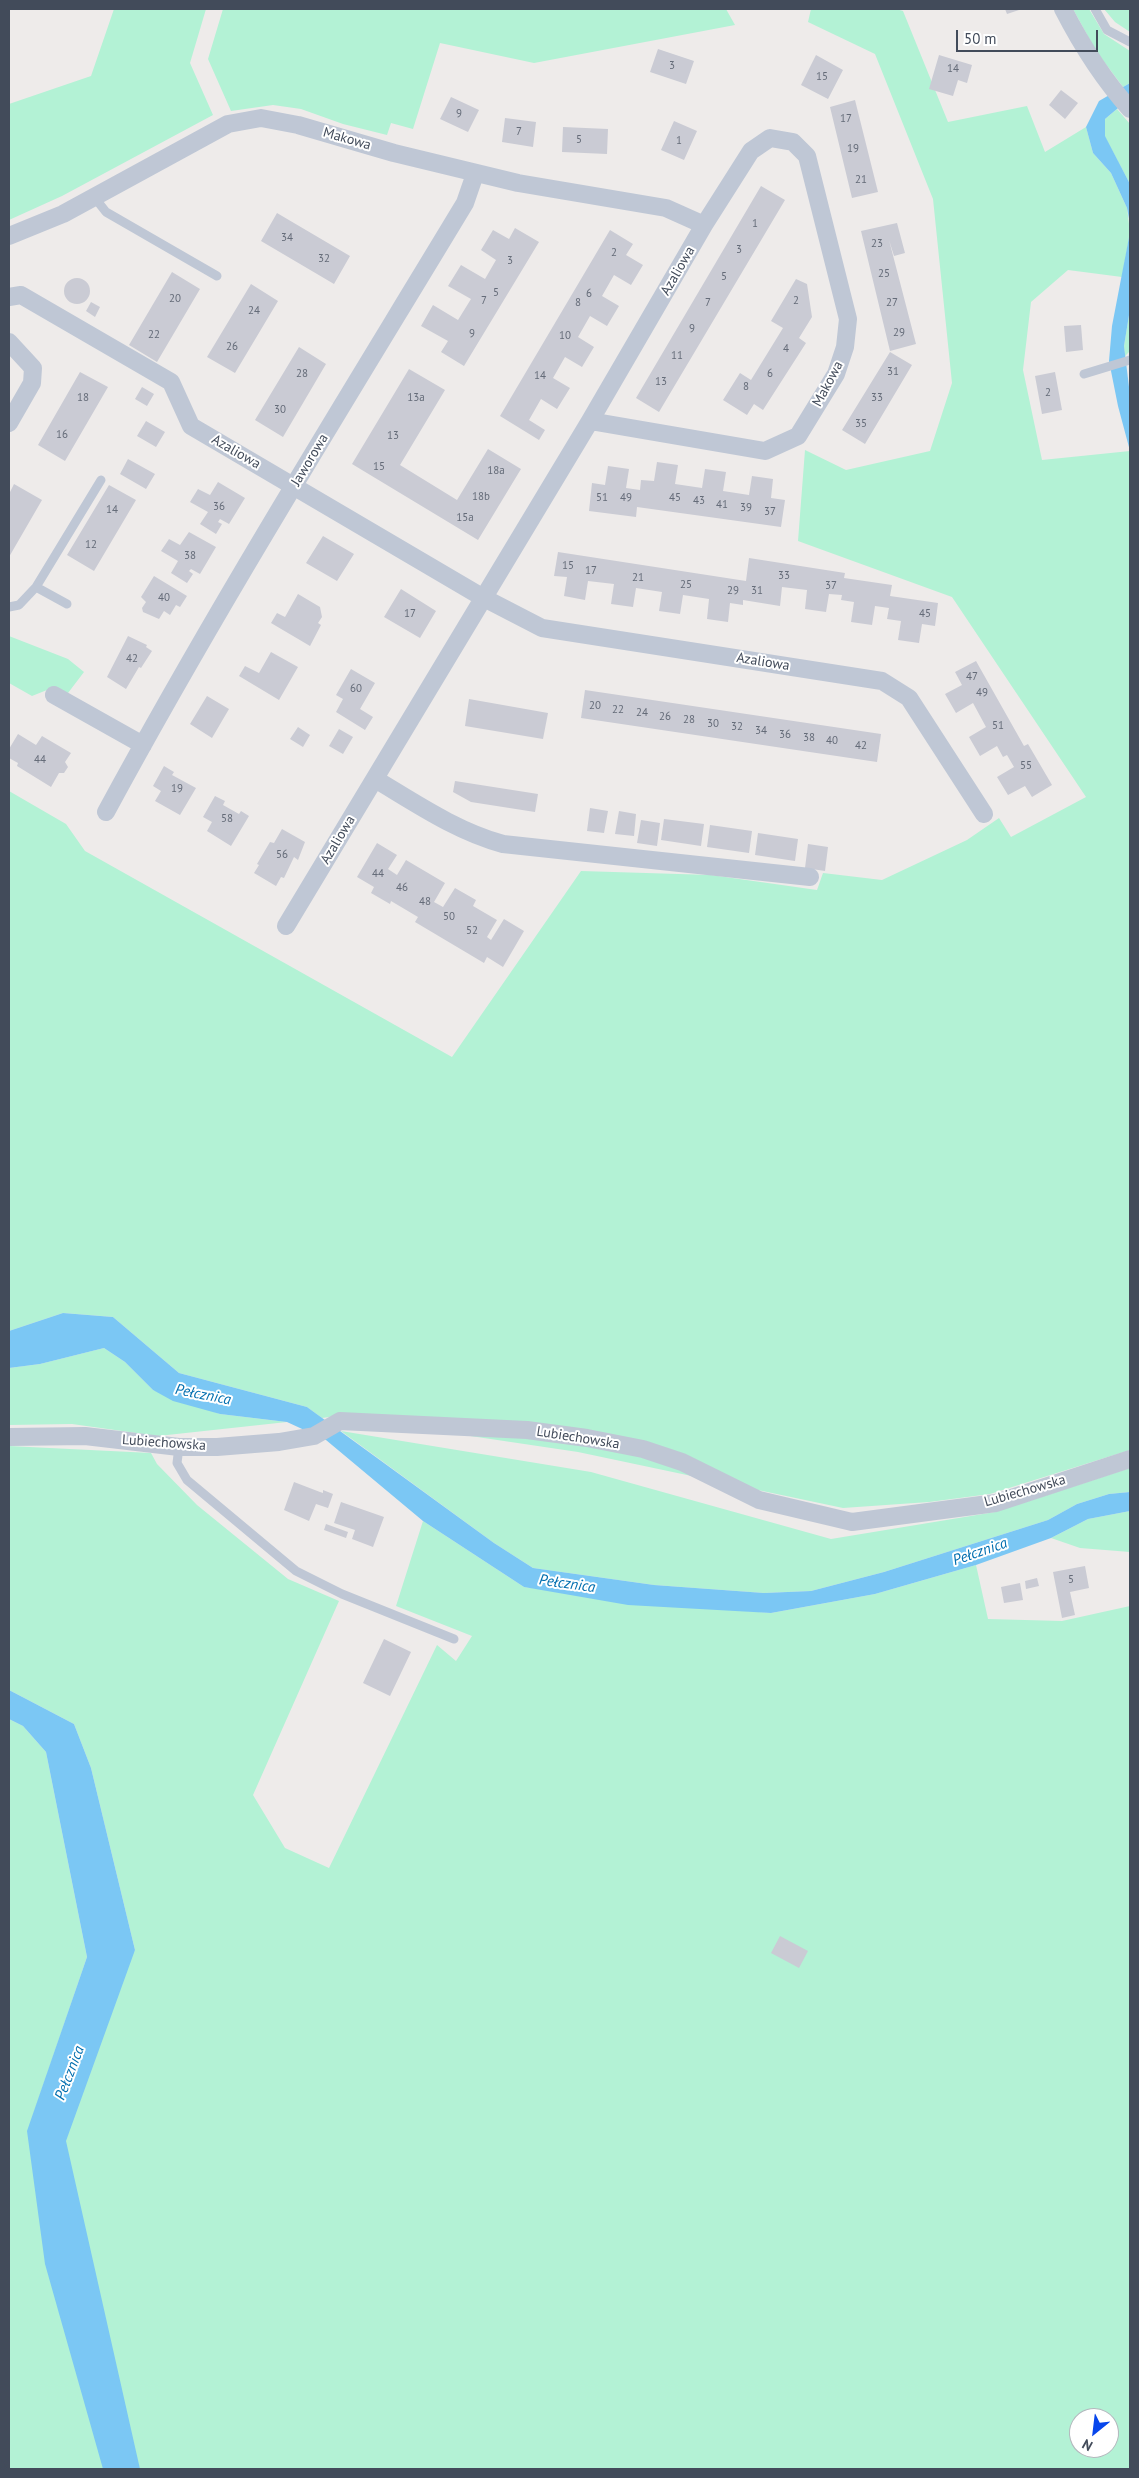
<!DOCTYPE html>
<html>
<head>
<meta charset="utf-8">
<style>
	body { margin:0 }
	#map { position:relative; width:1139px; height:2478px; overflow:hidden; background:#eeebea; font-family:"PT Sans",sans-serif }
	canvas { display:block }
	.frame { position:absolute; inset:0; border:10px solid #424b5a; pointer-events:none }
	.north { position:absolute; left:1069px; top:2408px; width:50px; height:50px; box-sizing:border-box; background:#fff; border:1px solid #b3b7bd; border-radius:50%; rotate:209deg; font-size:14px; font-weight:700; line-height:20px; text-align:center; color:#424b5a }
	.north::after { content:''; display:block; margin:auto; width:18px; height:22px; background:#0746ec; clip-path:polygon(50% 0,100% 100%,50% 72%,0 100%) }
	.scale { position:absolute; left:956px; top:30px; width:142px; height:22px; box-sizing:border-box; border:2px solid #424b5a; border-top:0; padding-left:6px; font-size:15px; line-height:18px; white-space:nowrap; color:#424b5a; -webkit-text-stroke:4px #fff; paint-order:stroke }
</style>
</head>
<body>
<div id="map">
<canvas width="1139" height="2478"></canvas>
<div class="frame"></div>
<div class="north">N</div>
<div class="scale">50 m</div>
</div>
<script>
const ctx = document.querySelector('canvas').getContext('2d');
ctx.lineJoin = 'round';
function paint(path, color) { ctx.fillStyle = color; ctx.fill(path, 'evenodd'); }
function stroke(path, color, width, dash) { ctx.strokeStyle = color; ctx.lineWidth = width; ctx.lineCap = dash ? 'butt' : 'round'; ctx.setLineDash(dash || []); ctx.stroke(path); }
function label(font, color, halo, rows, align = 'center') {
  ctx.font = font + ' "PT Sans",sans-serif'; ctx.lineWidth = 4; ctx.setLineDash([]); ctx.textBaseline = 'middle'; ctx.strokeStyle = halo; ctx.fillStyle = color; for (const [text, x, y, turn = 0] of rows) {
    ctx.save(); ctx.translate(x, y); ctx.rotate((+turn || 0) * Math.PI / 180); ctx.textAlign = isNaN(turn) ? turn : align; if (halo) ctx.strokeText(text, 0, 0); ctx.fillText(text, 0, 0); ctx.restore();
  }
}
paint(new Path2D(`
	M114,9H206L190,63L213,115L62,196L9,220V104L91,76Z
	M223,9H726L735,25L534,63L440,43L413,129L391,123L387,135L343,124L301,109L273,105L231,111L208,59Z
	M811,9H896L903,11L948,122L1027,106L1045,152L1086,127L1093,153L1111,173L1127,208L1130,232L1122,277L1068,270L1031,302L1023,370L1042,460L1130,451V1450L990,1494L929,1502L843,1508L578,1452L336,1416L322,1418L307,1407L179,1373L113,1317L63,1313L9,1331V791L66,824L85,851L452,1057L581,871L711,875L817,890L823,873L882,880L967,840L999,818L1011,837L1086,797L952,597L798,541L805,450L846,470L930,451L952,383L933,199L875,54L808,22Z
	M1073,9H1089L1104,34L1130,51V83L1123,87L1096,51Z
	M1104,9H1130V32L1115,22Z
	M1117,109L1130,124V184L1105,137V119Z
	M1130,309V351L1125,356L1124,346Z
	M9,636L68,659L84,672L68,693L47,690L32,696L9,683Z
	M104,1348L125,1362L153,1390L220,1414L287,1422L158,1436L72,1424L9,1425V1368L40,1364Z
	M341,1431L591,1472L831,1539L995,1512L1130,1468V1492L1109,1494L1077,1504L1048,1520L884,1572L811,1591L764,1593L654,1585L533,1568L494,1543Z
	M9,1446L151,1453L157,1464L197,1505L288,1579L339,1601L253,1795L285,1848L329,1868L437,1645L456,1661L472,1636L396,1606L423,1521L524,1587L722,1609L771,1613L875,1594L976,1565L988,1619L1062,1621L1130,1606V2469H9V1719L23,1726L46,1752L87,1957L32,2118L135,1950L91,1768L74,1724L9,1690ZM1079,2418H1109V2448H1079Z
	M1130,1511V1552L1080,1548L1051,1538L1088,1519Z`), '#b3f2d5');
paint(new Path2D(`
	M1130,83V98L1105,119V136L1130,184V224L1127,208L1111,173L1093,153L1086,127L1099,101Z
	M1130,232V309L1124,346L1130,395V451L1118,406L1109,361L1112,326Z
	M63,1313L113,1317L179,1373L307,1407L494,1543L533,1568L654,1585L764,1593L811,1591L884,1572L1048,1520L1077,1504L1109,1494L1130,1492V1511L1088,1519L1051,1538L976,1565L875,1594L771,1613L628,1605L524,1587L423,1521L326,1440L287,1422L220,1414L173,1401L153,1390L125,1362L104,1348L40,1364L9,1368V1331Z
	M9,1690L74,1724L91,1768L135,1950L66,2141L140,2469H103L45,2264L27,2131L87,1957L46,1752L23,1726L9,1719Z`), '#7bc7f4');
paint(new Path2D(`
	M1005,9H1022L1007,14Z
	M658,49L694,61L686,84L650,72Z
	M816,55L843,70L828,99L801,85Z
	M939,55L972,65L967,83L958,80L953,96L929,89Z
	M1061,90L1078,103L1065,119L1049,105Z
	M451,97L479,110L468,132L440,119Z
	M855,100L878,192L852,198L830,107Z
	M505,118L536,122L533,147L502,142Z
	M674,121L697,131L684,160L661,150Z
	M563,127L608,129L607,154L562,152Z
	M761,186L785,200L659,412L636,398Z
	M277,213L350,256L334,284L261,241Z
	M897,223L905,253L894,256L889,240L916,344L890,351L861,231Z
	M515,228L539,242L464,366L441,352L448,341L421,326L433,305L458,320L471,299L448,286L461,265L485,279L496,260L481,250L493,230L509,239Z
	M610,230L633,244L626,255L643,265L631,285L614,275L602,296L619,306L607,326L590,316L578,337L594,347L582,367L565,357L553,378L570,388L557,409L541,399L529,420L545,430L539,440L500,416Z
	M172,272L200,289L157,362L129,345Z
	M64 291a13 13 0 1 1 26 0a13 13 0 1 1-26 0Z
	M796,279L807,284L812,317L799,338L806,343L763,410L754,404L747,415L723,400L740,373L751,380L783,328L771,321Z
	M251,284L278,301L235,373L207,357Z
	M91,302L100,307L95,317L86,311Z
	M1081,325L1083,350L1066,352L1064,326Z
	M299,347L326,364L283,437L255,420Z
	M890,352L912,365L865,444L842,430Z
	M409,369L445,390L400,465L457,500L488,449L521,469L478,540L352,464Z
	M80,372L108,387L65,461L38,445Z
	M1055,372L1062,410L1042,414L1035,376Z
	M142,387L154,394L147,406L135,399Z
	M146,421L165,432L156,447L137,436Z
	M128,459L155,474L146,489L120,474Z
	M657,462L678,465L675,484L702,488L705,469L726,472L723,491L749,495L752,476L773,479L771,498L785,500L781,527L637,507L636,517L589,511L592,483L605,485L608,466L629,469L626,488L640,490L641,480L654,481Z
	M218,482L245,498L229,524L220,519L218,522L222,524L216,534L200,524L208,512L190,502L198,489L210,495Z
	M14,484L42,500L9,557V494Z
	M109,485L136,500L94,571L67,555Z
	M189,532L216,547L200,574L191,569L189,571L193,574L187,583L171,573L178,561L161,551L169,539L180,545Z
	M323,536L354,554L337,581L306,563Z
	M558,552L746,581L749,558L845,573L844,578L892,585L890,596L938,603L935,626L922,624L919,643L898,640L901,621L887,619L889,608L875,606L872,625L851,622L854,602L841,600L842,595L829,594L826,612L805,609L807,590L782,587L780,606L743,600V605L730,603L728,622L707,619L709,599L683,595L680,614L659,611L662,592L636,588L633,607L611,604L614,584L588,581L585,600L564,596L567,577L554,576Z
	M154,576L187,596L180,607L176,605L170,615L164,611L159,619L143,612L142,608L146,602L141,597Z
	M401,589L436,611L420,638L384,617Z
	M298,594L320,607L322,617L318,623L321,625L310,646L271,623L277,613L285,617Z
	M128,636L147,645L146,647L152,651L141,668L139,667L126,689L107,677Z
	M271,652L298,667L279,700L239,676L245,666L259,673Z
	M976,661L1024,746L1028,744L1052,785L1032,797L1025,786L1008,795L997,777L1014,767L1007,755L1003,757L997,746L980,756L969,737L986,727L973,703L956,713L945,694L962,685L955,672Z
	M351,669L375,683L360,709L373,717L365,730L336,712L343,699L336,695Z
	M585,690L881,734L877,762L581,718Z
	M207,696L229,709L212,738L190,724Z
	M469,699L548,713L543,739L465,726Z
	M298,727L310,735L303,747L290,739Z
	M339,729L353,737L343,754L329,746Z
	M18,734L36,745L42,736L71,753L65,762L68,767L64,773H59L51,787L17,766L18,763L9,758V749Z
	M164,766L174,772L172,775L196,788L180,815L155,801L161,791L153,786Z
	M455,781L538,794L535,812L471,802L453,792Z
	M215,796L225,801L223,805L239,814L241,811L249,816L231,846L207,831L212,822L203,817Z
	M590,808L608,811L604,833L587,831Z
	M619,811L636,814L634,836L615,834Z
	M664,819L704,824L701,846L661,840Z
	M641,820L660,823L657,846L637,843Z
	M710,825L752,831L749,853L707,847Z
	M282,829L305,842L298,860L294,857L284,878L281,877L276,886L254,873L259,865L257,864L270,842L274,843Z
	M758,833L798,839L795,861L755,855Z
	M377,843L397,855L388,869L397,875L406,860L445,883L434,902L443,907L455,888L476,900L473,906L497,920L487,937L491,940L504,919L524,931L503,967L487,957L484,963L415,922L418,917L391,901L390,904L371,893L374,887L357,877Z
	M808,844L828,847L825,871L805,868Z
	M294,1482L320,1492L323,1493V1490L333,1494L328,1508L316,1504L309,1521L284,1510Z
	M341,1502L384,1517L373,1547L352,1539L355,1530L334,1523Z
	M326,1524L348,1532L346,1538L324,1530Z
	M1085,1566L1089,1588L1070,1592L1075,1615L1062,1618L1053,1572Z
	M1037,1578L1039,1586L1026,1589L1025,1581Z
	M1020,1583L1023,1600L1004,1603L1001,1587Z
	M384,1639L411,1652L390,1696L363,1683Z
	M780,1936L808,1951L799,1968L771,1953Z`), '#cacbd4');
stroke(new Path2D(`
	M1095,9L1107,30L1130,42
	M95,198L106,212L217,276
	M1084,374L1130,360
	M36,587L101,480
	M9,607L19,605L36,587L67,604
	M179,1447L177,1463L187,1480L296,1571L342,1594L454,1639`), '#bfc7d5', 9);
stroke(new Path2D(`
	M1063,9C1082,46 1102,78 1130,109
	M9,236L63,214L228,124L261,118L298,125L394,153L518,183L666,208L704,225
	M9,297L21,295L171,382L191,426L482,597L542,628L882,681L909,698L984,814
	M9,342L33,368L32,383L9,423
	M54,695L143,745
	M375,779C417,804 456,831 503,844L810,877
	M106,812C218,605 343,405 465,203L475,174
	M286,926L590,421L704,225L751,151L770,138L793,142L807,156L848,319L845,347L836,374L798,436L765,451L590,421
	M9,1437L85,1436L179,1447H217L279,1442L314,1436L340,1421L527,1430L587,1438L643,1449L682,1462L759,1500L852,1522L996,1503L1130,1459`), '#bfc7d5', 18);
label('11px', '#646b78', null, [
	["3",672,66],
	["14",953,69],
	["15",822,77],
	["9",459,114],
	["17",846,119],
	["7",519,132],
	["5",579,140],
	["1",679,141],
	["19",853,149],
	["21",861,180],
	["1",755,224],
	["34",287,238],
	["23",877,244],
	["3",739,250],
	["2",614,253],
	["32",324,259],
	["3",510,261],
	["25",884,274],
	["5",724,277],
	["5",496,293],
	["6",589,294],
	["20",175,299],
	["7",484,301],
	["2",796,301],
	["8",578,303],
	["7",708,303],
	["27",892,303],
	["24",254,311],
	["9",692,329],
	["29",899,333],
	["9",472,334],
	["22",154,335],
	["10",565,336],
	["26",232,347],
	["4",786,349],
	["11",677,356],
	["31",893,372],
	["28",302,374],
	["6",770,374],
	["14",540,376],
	["13",661,382],
	["8",746,387],
	["2",1048,393],
	["18",83,398],
	["13a",416,398],
	["33",877,398],
	["30",280,410],
	["35",861,424],
	["16",62,435],
	["13",393,436],
	["15",379,467],
	["18a",496,471],
	["18b",481,497],
	["51",602,498],
	["49",626,498],
	["45",675,498],
	["43",699,501],
	["41",722,505],
	["36",219,507],
	["39",746,508],
	["14",112,510],
	["37",770,512],
	["15a",465,518],
	["12",91,545],
	["38",190,556],
	["15",568,566],
	["17",591,571],
	["33",784,576],
	["21",638,578],
	["25",686,585],
	["37",831,586],
	["29",733,591],
	["31",757,591],
	["40",164,598],
	["17",410,614],
	["45",925,614],
	["42",132,659],
	["47",972,677],
	["60",356,689],
	["49",982,693],
	["20",595,706],
	["22",618,710],
	["24",642,713],
	["26",665,717],
	["28",689,720],
	["30",713,724],
	["51",998,726],
	["32",737,727],
	["34",761,731],
	["36",785,735],
	["38",809,738],
	["40",832,741],
	["42",861,746],
	["44",40,760],
	["55",1026,766],
	["19",177,789],
	["58",227,819],
	["56",282,855],
	["44",378,874],
	["46",402,888],
	["48",425,902],
	["50",449,917],
	["52",472,931],
	["5",1071,1580]
]);
label('14px', '#424b5a', '#fff', [
	["Makowa",347,139,16],
	["Azaliowa",678,271,-60],
	["Makowa",828,384,-62],
	["Azaliowa",236,452,30],
	["Jaworowa",310,460,-59],
	["Azaliowa",763,662,9],
	["Azaliowa",338,840,-59],
	["Lubiechowska",578,1438,9],
	["Lubiechowska",164,1443,4],
	["Lubiechowska",1025,1491,-16]
]);
label('italic 15px', '#006eaf', '#fff', [
	["Pełcznica",203,1395,11],
	["Pełcznica",980,1552,-19],
	["Pełcznica",567,1584,8],
	["Pełcznica",70,2073,-69]
]);
</script>
</body>
</html>
